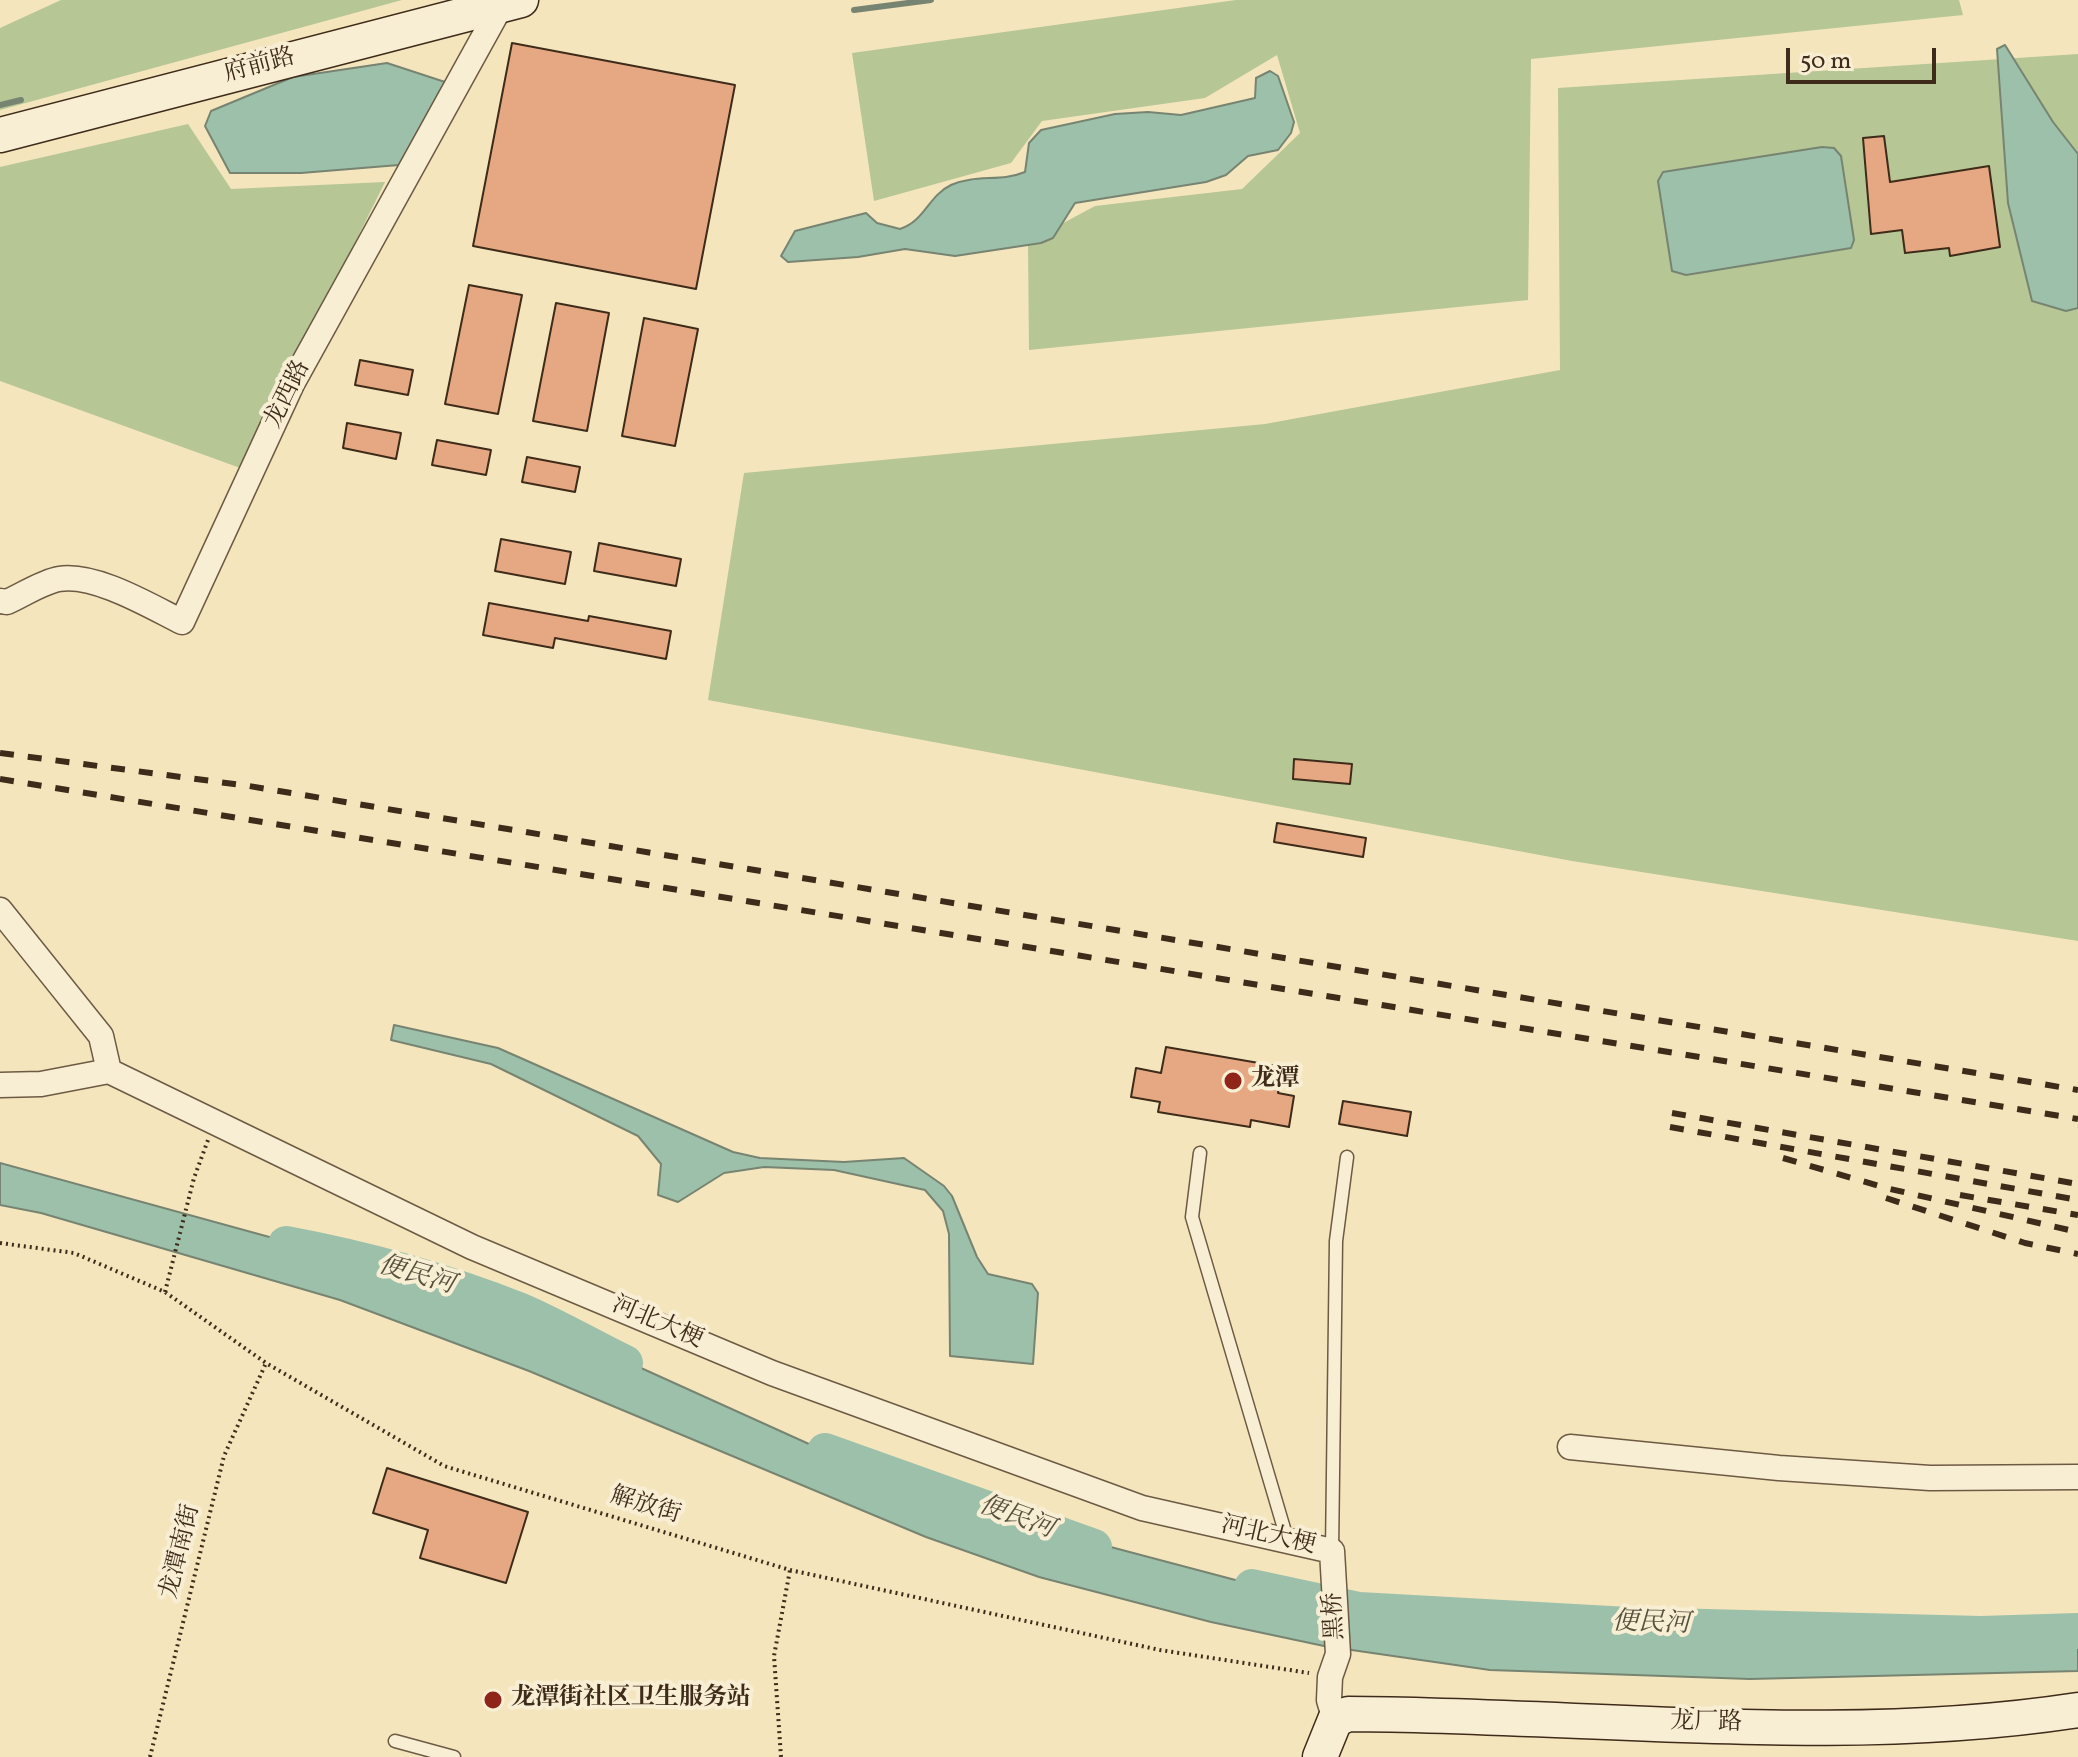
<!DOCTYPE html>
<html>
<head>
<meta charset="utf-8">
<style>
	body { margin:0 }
	#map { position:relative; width:2078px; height:1757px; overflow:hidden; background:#f4e5bd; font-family:Vollkorn,serif }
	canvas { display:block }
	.scale { position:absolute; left:1786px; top:48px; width:150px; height:36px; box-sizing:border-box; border:4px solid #3e2b1a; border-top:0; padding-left:10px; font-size:24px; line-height:28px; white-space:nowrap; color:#3e2b1a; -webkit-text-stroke:6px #f8eed4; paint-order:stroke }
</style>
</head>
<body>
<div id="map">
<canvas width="2078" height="1757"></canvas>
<div class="scale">50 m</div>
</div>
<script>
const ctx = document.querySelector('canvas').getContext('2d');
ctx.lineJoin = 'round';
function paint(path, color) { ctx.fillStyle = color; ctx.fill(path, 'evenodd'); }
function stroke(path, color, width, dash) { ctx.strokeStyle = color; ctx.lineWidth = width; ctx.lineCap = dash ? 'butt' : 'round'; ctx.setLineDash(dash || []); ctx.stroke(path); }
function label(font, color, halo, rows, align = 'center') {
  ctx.font = font + ' Vollkorn,"Noto Serif SC",serif'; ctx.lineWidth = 8; ctx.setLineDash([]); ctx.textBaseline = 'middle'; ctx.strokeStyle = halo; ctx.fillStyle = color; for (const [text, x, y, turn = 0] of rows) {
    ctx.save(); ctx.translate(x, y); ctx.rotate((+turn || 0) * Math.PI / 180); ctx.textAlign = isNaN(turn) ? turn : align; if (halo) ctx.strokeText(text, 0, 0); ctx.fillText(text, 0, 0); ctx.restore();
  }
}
paint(new Path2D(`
	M61,0H402L0,110V28Z
	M1236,0H1959L1963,15L1531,59L1528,300L1029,350L1028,242L1095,206L1242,189L1300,133L1277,55L1205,98L1042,121L1011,163L874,201L852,53Z
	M2078,54V941L1572,861L708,700L744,473L1265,424L1560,370L1558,88Z
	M188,124L231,189L385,182L243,469L0,381V167Z`), '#b6c695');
const water = new Path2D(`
	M2005,45L2053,122L2078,154V308L2066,311L2032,301L2008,203L1997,49Z
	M387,63L445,82L399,165L301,173H230L205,126L211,111L293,77Z
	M1270,71L1278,76L1294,122L1291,133L1278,150L1248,156L1226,175L1206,182L1075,203L1053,238L1041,243L955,256L905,249L858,257L788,262L781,256L795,231L866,213L877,223L900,229C925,221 928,196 951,185C975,174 1001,182 1025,172L1029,143L1041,130L1115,114L1148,112L1181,115L1255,98L1256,78Z
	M1822,147L1834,148L1841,156L1854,240L1851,248L1686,275L1672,271L1658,181L1663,172Z
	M394,1025L498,1048L733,1152L760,1158L844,1162L904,1158L944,1186L952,1196L977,1257L988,1274L1032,1284L1038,1293L1033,1364L950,1356L949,1234L943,1211L925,1190L834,1170L764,1167L724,1173L678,1202L658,1195L661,1164L638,1136L491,1064L391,1040Z
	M0,1163L404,1274L588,1344L820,1449L958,1501L1054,1532L1326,1604L1393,1618L1605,1633L1928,1635L2078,1631V1671L1750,1679L1490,1670L1324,1646L1211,1622L1039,1577L926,1537L529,1371L340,1300L41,1213L0,1205Z`);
paint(water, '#9dc0ab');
stroke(water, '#778471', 2);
stroke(new Path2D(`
	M854,10L931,0
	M0,105L21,100`), '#778471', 6);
stroke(new Path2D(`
	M286,1244C367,1259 445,1281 521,1311C556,1326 590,1346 625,1363
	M825,1451L1094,1547
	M1252,1587L1359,1610L1628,1625L1981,1634L2078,1631`), '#9dc0ab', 36);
const building = new Path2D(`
	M512,43L735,85L696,289L473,246Z
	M1884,136L1890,182L1989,166L2000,247L1950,256L1949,248L1905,253L1902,230L1871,234L1863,138Z
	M469,285L522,295L498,414L445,404Z
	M556,303L609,313L587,431L533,421Z
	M644,318L698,329L675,446L622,436Z
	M360,360L413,370L408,395L355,385Z
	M347,423L401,433L396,459L343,448Z
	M437,440L491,450L486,475L432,465Z
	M527,457L580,467L575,492L522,482Z
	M501,539L571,552L565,584L495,571Z
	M599,543L681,559L676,586L594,571Z
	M489,603L588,621L589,616L671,631L666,659L555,638L553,648L483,635Z
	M1294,759L1352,764L1350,784L1293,779Z
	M1277,823L1366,838L1363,857L1274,842Z
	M1166,1047L1282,1067L1278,1093L1294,1096L1289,1127L1251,1120L1250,1127L1158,1112L1160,1102L1131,1097L1136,1068L1161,1073Z
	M1343,1101L1411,1112L1407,1136L1339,1124Z
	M387,1468L528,1512L506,1583L420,1558L428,1530L373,1513Z`);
paint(building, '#e5a882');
stroke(building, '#3e2b1a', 2);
const lane = new Path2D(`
	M1200,1153L1192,1217L1288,1542
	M1332,1551L1336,1241L1347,1157
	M395,1741L454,1757`);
const street = new Path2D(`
	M0,601L7,602C23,595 42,582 59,579C95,573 150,606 182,622L292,384L503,2
	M0,910L101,1036L109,1071
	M0,1085L41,1084L109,1071L472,1247L772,1373L1142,1508L1332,1551L1338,1654L1330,1677L1329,1700L1335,1720
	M1570,1447L1779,1468L1930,1478L2078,1477`);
const secondary = new Path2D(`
	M0,135L521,0
	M1320,1757L1335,1720L1348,1714C1591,1715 1837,1747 2078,1710`);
stroke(lane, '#6c5a43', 15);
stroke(street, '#6c5a43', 27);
stroke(secondary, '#3e2b1a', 37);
stroke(new Path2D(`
	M0,1243L74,1253L165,1292L266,1363L444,1466L790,1570L1160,1650L1309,1673
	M165,1292L194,1178L208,1140
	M150,1757L224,1456L266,1363
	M781,1757L774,1656L790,1570`), '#3e2b1a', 4, [2, 4]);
stroke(lane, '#f8eed4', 12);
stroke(street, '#f8eed4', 24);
stroke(secondary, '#f8eed4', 34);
stroke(new Path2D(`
	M0,753L249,786L2078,1090
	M0,779L2078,1119
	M1672,1113L2078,1184
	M1670,1127L2078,1200
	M1783,1158L1886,1188L2078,1232
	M1960,1195L2078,1215
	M1886,1198L2025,1243L2078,1254`), '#3e2b1a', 6, [14, 14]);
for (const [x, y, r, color] of [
	[1233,1081,10,"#8f2418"],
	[493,1700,10,"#8f2418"]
]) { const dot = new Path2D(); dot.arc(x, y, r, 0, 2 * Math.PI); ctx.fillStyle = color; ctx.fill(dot); stroke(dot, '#f8eed4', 3); }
label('24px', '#3e2b1a', '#f8eed4', [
	["府前路",260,67,-15],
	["龙西路",289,395,-64],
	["河北大梗",657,1324,23],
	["解放街",645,1507,17],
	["河北大梗",1268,1537,13],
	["龙潭南街",182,1552,-76],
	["黑桥",1336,1616,-93],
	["龙厂路",1706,1724,1]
]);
label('bold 24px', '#3e2b1a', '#f8eed4', [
	["龙潭",1251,1081],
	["龙潭街社区卫生服务站",511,1700]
], 'left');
label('italic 26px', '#56503e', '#f8eed4', [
	["便民河",416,1277,16],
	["便民河",1016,1519,20],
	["便民河",1651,1625,2]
]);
</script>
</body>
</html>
